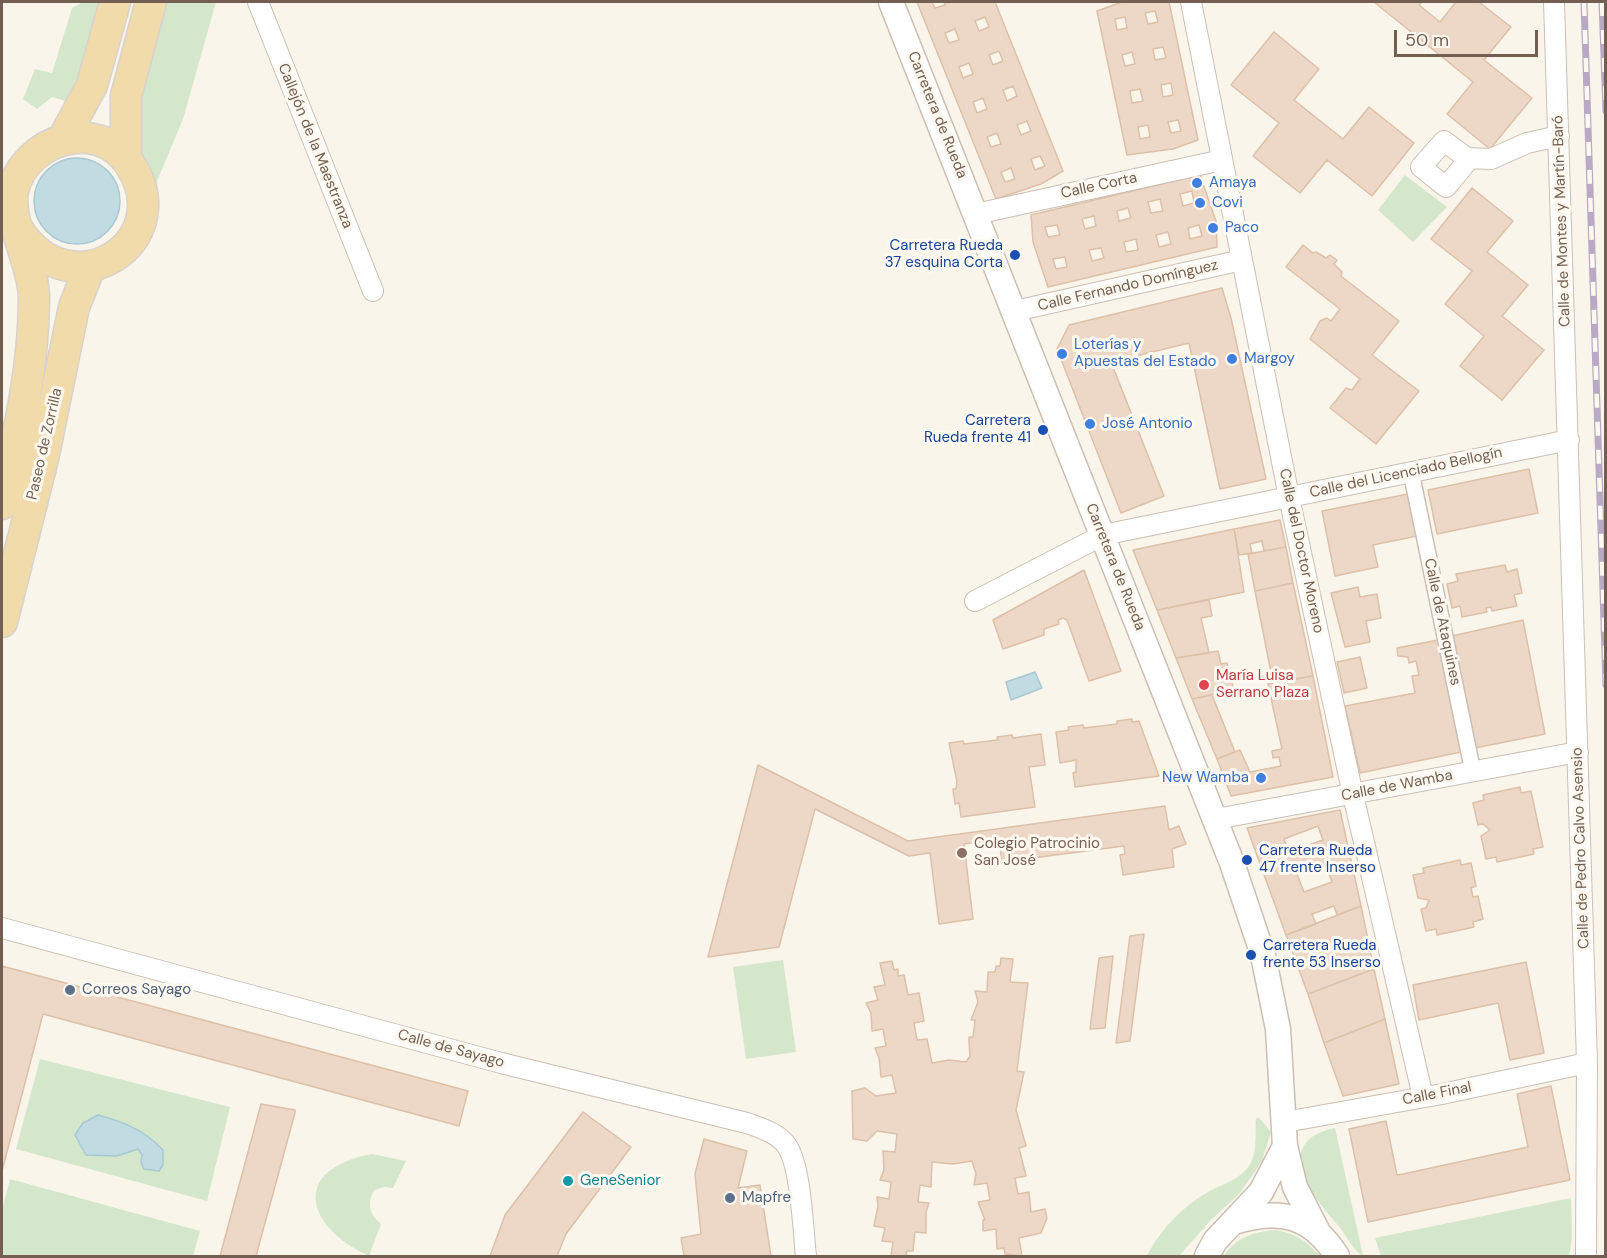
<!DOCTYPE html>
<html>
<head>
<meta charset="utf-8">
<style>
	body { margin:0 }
	#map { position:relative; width:1607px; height:1258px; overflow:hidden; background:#faf5eb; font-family:"DM Sans",sans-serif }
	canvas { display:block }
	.frame { position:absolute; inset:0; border:3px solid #735f51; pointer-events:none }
	.scale { position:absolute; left:1394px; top:30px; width:144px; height:27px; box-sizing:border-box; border:3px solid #735f51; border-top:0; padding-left:8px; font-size:18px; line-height:21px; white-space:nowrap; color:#735f51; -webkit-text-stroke:4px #fdf9f1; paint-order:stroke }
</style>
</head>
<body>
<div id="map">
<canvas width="1607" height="1258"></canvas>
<div class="frame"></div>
<div class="scale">50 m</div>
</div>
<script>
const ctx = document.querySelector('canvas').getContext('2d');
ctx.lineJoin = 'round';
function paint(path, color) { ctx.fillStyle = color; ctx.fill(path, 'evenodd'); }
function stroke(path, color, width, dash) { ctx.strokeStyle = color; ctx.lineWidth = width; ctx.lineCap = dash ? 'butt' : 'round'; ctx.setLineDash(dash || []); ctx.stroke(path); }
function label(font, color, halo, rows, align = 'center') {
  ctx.font = font + ' "DM Sans",sans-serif'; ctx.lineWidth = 6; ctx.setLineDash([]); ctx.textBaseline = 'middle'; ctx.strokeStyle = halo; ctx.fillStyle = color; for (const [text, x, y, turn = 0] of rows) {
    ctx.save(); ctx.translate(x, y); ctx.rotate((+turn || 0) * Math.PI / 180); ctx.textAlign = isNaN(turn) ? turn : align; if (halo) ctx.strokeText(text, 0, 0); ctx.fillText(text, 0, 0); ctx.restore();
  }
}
paint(new Path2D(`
	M83,2H100L78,76L65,101L52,97L37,109L23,99L35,69L52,73L72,8Z
	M164,2H216L183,119L152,193C145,168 137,141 138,115C138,77 154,38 164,2Z
	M1405,175L1447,207L1413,242L1378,210Z
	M783,960L796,1052L746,1059L733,967Z
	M40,1059L230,1107L207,1201L16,1149Z
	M1256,1118H1259L1271,1132L1262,1161L1240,1193L1210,1221L1179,1256H1147C1159,1231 1183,1206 1208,1192C1224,1183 1244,1179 1252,1160C1257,1149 1255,1130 1256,1118Z
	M1335,1128L1363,1256C1352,1250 1346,1234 1337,1224C1311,1195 1271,1141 1335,1128Z
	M372,1154L406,1161L393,1188L384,1187L374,1190C367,1205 369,1213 381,1224L369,1256C304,1226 291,1169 372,1154Z
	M10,1179L200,1231L193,1256H2V1210Z
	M1571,1198L1572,1239L1569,1256H1381L1375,1238Z
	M1275,1230C1295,1233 1307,1241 1320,1256H1224C1236,1237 1253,1232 1275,1230Z`), '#d4e7ca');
const water = new Path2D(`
	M34 201a43 43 0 1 1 86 0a43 43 0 1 1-86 0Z
	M1035,672L1042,688L1011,700L1006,682Z
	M98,1115C124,1122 144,1130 163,1150V1165L159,1171L144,1169L141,1162L142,1155L138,1149L117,1156L86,1155L75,1135L83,1123Z`);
paint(water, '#c1dbe2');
stroke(water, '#a8c9d3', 1.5);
const building = new Path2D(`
	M917,2H932L935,8L945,5L944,2H995L1063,171L1041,184L996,199ZM985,17L989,27L979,31L975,21ZM955,29L959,40L949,43L945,33ZM999,51L1003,61L993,65L989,55ZM969,63L973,74L963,78L959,67ZM1013,86L1017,96L1007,101L1003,90ZM983,98L987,109L977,113L973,102ZM1027,121L1031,131L1021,135L1017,125ZM997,133L1001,144L991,147L987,137ZM1040,156L1045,166L1035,170L1031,159ZM1011,168L1015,179L1005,182L1001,172Z
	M1122,2H1169L1198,140L1173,149L1127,155L1097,11ZM1155,11L1158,22L1148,24L1145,13ZM1125,17L1127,28L1117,30L1115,19ZM1163,47L1166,58L1155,60L1153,49ZM1132,52L1135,64L1125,66L1122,55ZM1171,83L1173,95L1163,97L1161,85ZM1140,89L1143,101L1132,103L1130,91ZM1178,120L1181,131L1171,133L1168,122ZM1148,125L1150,137L1140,139L1138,127Z
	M1374,2H1422L1419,5L1440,22L1456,2H1479L1511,27L1484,60L1532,98L1490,149L1447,114L1473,82Z
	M1274,32L1319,69L1294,100L1343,139L1369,107L1414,143L1372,196L1327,160L1300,193L1253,156L1279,123L1231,85Z
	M1200,175L1216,221L1217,247L1048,287L1033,242L1031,215ZM1192,191L1194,203L1183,206L1180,194ZM1160,199L1163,211L1151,213L1148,202ZM1128,208L1131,218L1119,221L1117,211ZM1094,216L1096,226L1085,229L1082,219ZM1057,225L1060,235L1048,237L1045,227ZM1199,225L1202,236L1190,239L1188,228ZM1168,232L1171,244L1159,247L1156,235ZM1136,239L1138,250L1126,252L1124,242ZM1101,248L1104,258L1092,261L1089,250ZM1065,257L1067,267L1056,269L1053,259Z
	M1472,188L1513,221L1487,252L1528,285L1502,316L1544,350L1502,400L1460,366L1484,336L1445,304L1472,271L1431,239Z
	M1303,245L1313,253L1316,252L1326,258L1330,255L1337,260L1334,264L1342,272L1341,276L1399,321L1372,355L1419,391L1376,444L1330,408L1346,388L1352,390L1360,379L1310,339L1320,321L1327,318L1331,321L1340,309L1286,267Z
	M1222,288L1231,318L1266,479L1220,489L1189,343L1111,362L1164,496L1121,513L1057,349L1069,325Z
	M1529,469L1538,513L1437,534L1428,490Z
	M1408,494L1417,536L1373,545L1378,567L1335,576L1322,511Z
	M1280,520L1286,547L1264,551L1262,541L1250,544L1252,553L1239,555L1234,529Z
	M1234,529L1244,592L1157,610L1133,550Z
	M1286,547L1293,583L1255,591L1248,554Z
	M1505,565L1507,572L1517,569L1522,593L1514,595L1517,606L1492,611L1491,607L1486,608L1487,612L1462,617L1460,606L1452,608L1447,584L1458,581L1456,574Z
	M1084,570L1121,671L1089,681L1067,620L1063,618L1058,620L1059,624L1044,629V635L1003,649L993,620Z
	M1293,583L1313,676L1273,683L1255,591Z
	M1358,587L1360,597L1377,594L1381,618L1366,621L1370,642L1345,647L1331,593Z
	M1209,600L1212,616L1201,618L1209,653L1176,658L1157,610Z
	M1523,620L1545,734L1475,748L1452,636Z
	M1438,640L1461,752L1360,773L1345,706L1415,693L1412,676L1419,675L1416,661L1409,663L1408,657L1398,656L1397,648Z
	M1218,651L1221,664L1227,663L1234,690L1192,699L1176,658Z
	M1360,657L1367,688L1344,693L1337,662Z
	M1313,676L1333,777L1231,796L1217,759L1240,750L1250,772L1281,766L1279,757L1273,758L1272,751L1282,749L1268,684Z
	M1212,695L1235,752L1217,759L1192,699Z
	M1132,719V722L1139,721L1159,776L1075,787L1073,773L1076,772V760L1060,763L1056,732L1069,730L1068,727L1083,725L1084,728L1117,724V721Z
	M1041,734L1045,765L1029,767L1035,807L961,817L959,803L955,804L953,789H956L957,782L949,743L963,741L964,744L998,740L997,737L1012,735L1013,738Z
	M758,765L908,841L1165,806L1169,830L1179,826L1186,844L1172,849L1174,867L1123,875L1120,855L1125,854L1124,846L1002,862L999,839L964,844L973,919L939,924L930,853L909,856L815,809L779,947L708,957Z
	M1520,787L1521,793L1531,791L1543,847L1533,849L1534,854L1525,856L1497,862L1496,857L1486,859L1481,836L1490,830L1483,824L1478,825L1473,803L1484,800L1483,795Z
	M1340,810L1361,906L1337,915L1334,906L1312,914L1316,924L1286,935L1247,828ZM1318,826L1323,840L1289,852L1284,839ZM1325,863L1332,882L1304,892L1297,874Z
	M1460,860L1461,865L1471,863L1476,886L1471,888L1473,897L1478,896L1483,919L1473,922L1474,927L1465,929L1437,935L1436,929L1426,931L1421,909L1426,908L1429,900L1418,898L1413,875L1424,873L1423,868Z
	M1361,906L1374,969L1308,994L1286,935Z
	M1144,934L1130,1041L1116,1043L1130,936Z
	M1113,956L1105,1028L1090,1029L1099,958Z
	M1001,958L1013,959L1010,982L1028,983L1017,1071L1024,1072L1016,1110L1026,1146L1019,1148L1026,1176L1015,1178L1018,1194L1029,1192L1031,1212L1045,1209L1047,1218L1041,1233L1019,1238L1022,1256L1005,1254L1004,1248L997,1249L996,1229L983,1231V1220H985L978,1202L990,1200L987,1183L974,1185L976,1174L972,1161L953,1164L932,1162L931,1187L920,1185L918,1202L929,1203L926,1212V1233L915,1232L913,1251H906L907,1256H891L893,1242L882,1241L885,1228L874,1226L878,1206L877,1197L889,1199L891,1182L880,1180L884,1170L883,1151L895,1152L897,1134L877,1131L867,1141L853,1139L852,1091L865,1088L876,1096L896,1093L892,1075L881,1077L879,1058L875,1048L886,1046L883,1029L872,1031L871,1013L866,1003L878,1000L874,987L885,985L880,963L892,961L894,970L898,969V976L904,975L908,995L919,993L924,1021L914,1023L917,1040L927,1039L932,1063L949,1060L966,1062L970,1056L969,1042V1037H973L975,1020H971L978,1002L975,991L987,992L988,972H995L996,966H1000Z
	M1526,962L1544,1053L1510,1060L1498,1003L1419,1020L1413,985Z
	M2,966L468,1091L459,1126L43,1014L2,1171Z
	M1374,969L1385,1019L1324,1043L1308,994Z
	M1385,1019L1399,1084L1343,1096L1324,1043Z
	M1551,1086L1570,1180L1368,1222L1349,1129L1386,1121L1397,1175L1403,1174L1528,1147L1517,1094Z
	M261,1104L295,1110V1113L256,1256H220Z
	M583,1112L631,1147L566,1234L557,1256H490L505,1215Z
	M704,1139L747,1151L738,1188L760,1185L771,1256H684L681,1238L701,1234L695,1174Z`);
paint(building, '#edd7c6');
stroke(building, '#ddc0a8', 1.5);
const pedestrian = new Path2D(`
	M1411,472L1473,772`);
const minor = new Path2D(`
	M258,2L373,291
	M1191,2L1289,497L1353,795L1423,1097
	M1554,2L1587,1063L1586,1256
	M1470,158L1446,187L1421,167L1444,141L1467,158L1491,159L1527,143L1559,136
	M976,214L1222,160
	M1015,311L1242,260
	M975,601L1103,535L1569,440
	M1216,819L1578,752
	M2,928L501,1063L747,1123C761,1128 778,1133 787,1146C801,1167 803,1229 806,1256
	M1285,1122L1442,1094L1587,1063`);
const tertiary = new Path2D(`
	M891,2L1232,863L1263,955L1278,1029L1285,1146L1295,1187L1318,1232
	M1234,1222C1280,1208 1311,1215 1337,1256
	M1207,1256L1215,1241L1261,1192L1285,1146`);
const primary = new Path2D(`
	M63,139L92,85L115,2
	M126,158V96L151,2
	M2,504C18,436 34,368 34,298C34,265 7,221 13,191C24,140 97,116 129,163C182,241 72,312 19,231
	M2,622L43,459L74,307L90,267`);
stroke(pedestrian, '#ccbeb2', 18);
stroke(minor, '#ccbeb2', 22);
stroke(tertiary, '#ccbeb2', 27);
stroke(primary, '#d8d2ce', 33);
stroke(pedestrian, '#fff', 15);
stroke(minor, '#fff', 20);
stroke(tertiary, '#fff', 24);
stroke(primary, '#f1dbab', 30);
const rail = new Path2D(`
	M1584,2L1606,685
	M1602,2L1606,111`);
stroke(rail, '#b9a9c4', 7);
stroke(rail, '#fdf9f1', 4.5, [14]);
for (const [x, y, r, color] of [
	[1197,183,6,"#3f7fe0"],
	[1200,203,6,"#3f7fe0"],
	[1213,228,6,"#3f7fe0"],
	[1015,255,6,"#1a4fb4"],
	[1062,354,6,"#3f7fe0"],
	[1232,359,6,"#3f7fe0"],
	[1090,424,6,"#3f7fe0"],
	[1043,430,6,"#1a4fb4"],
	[1204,685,6,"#e0444e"],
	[1261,778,6,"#3f7fe0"],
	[962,853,6,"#8d6e63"],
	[1247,860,6,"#1a4fb4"],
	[1251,955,6,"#1a4fb4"],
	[70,990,6,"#5c6f8a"],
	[568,1181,6,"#0f9aa8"],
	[730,1198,6,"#5c6f8a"]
]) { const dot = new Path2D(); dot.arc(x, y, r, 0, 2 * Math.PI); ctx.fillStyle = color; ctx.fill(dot); stroke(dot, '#fdf9f1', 2); }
label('15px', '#735f51', '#fdf9f1', [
	["Carretera de Rueda",937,115,68],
	["Callejón de la Maestranza",315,146,68],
	["Calle Corta",1099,186,-12],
	["Calle de Montes y Martín-Baró",1562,221,-92],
	["Calle Fernando Domínguez",1128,286,-13],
	["Paseo de Zorrilla",45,444,-77],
	["Calle del Licenciado Bellogín",1406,473,-12],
	["Calle del Doctor Moreno",1301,551,78],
	["Carretera de Rueda",1115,567,68],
	["Calle de Ataquines",1442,622,78],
	["Calle de Wamba",1397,786,-11],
	["Calle de Pedro Calvo Asensio",1581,848,-92],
	["Calle de Sayago",451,1049,15],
	["Calle Final",1437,1094,-11]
]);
label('15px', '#366cbe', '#fdf9f1', [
	["Amaya",1209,183],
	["Covi",1212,203],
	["Paco",1225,228],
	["Loterías y",1074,345],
	["Apuestas del Estado",1074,362],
	["Margoy",1244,359],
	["José Antonio",1102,424],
	["New Wamba",1249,778,"right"]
], 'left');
label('15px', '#164399', '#fdf9f1', [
	["Carretera Rueda",1003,246],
	["37 esquina Corta",1003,263],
	["Carretera",1031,421],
	["Rueda frente 41",1031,438],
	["Carretera Rueda",1259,851,"left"],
	["47 frente Inserso",1259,868,"left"],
	["Carretera Rueda",1263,946,"left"],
	["frente 53 Inserso",1263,963,"left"]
], 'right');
label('15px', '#be3a42', '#fdf9f1', [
	["María Luisa",1216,676],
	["Serrano Plaza",1216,693]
], 'left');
label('15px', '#785e54', '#fdf9f1', [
	["Colegio Patrocinio",974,844],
	["San José",974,861]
], 'left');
label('15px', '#4e5e75', '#fdf9f1', [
	["Correos Sayago",82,990],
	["Mapfre",742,1198]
], 'left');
label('15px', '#0d838f', '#fdf9f1', [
	["GeneSenior",580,1181]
], 'left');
</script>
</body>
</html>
